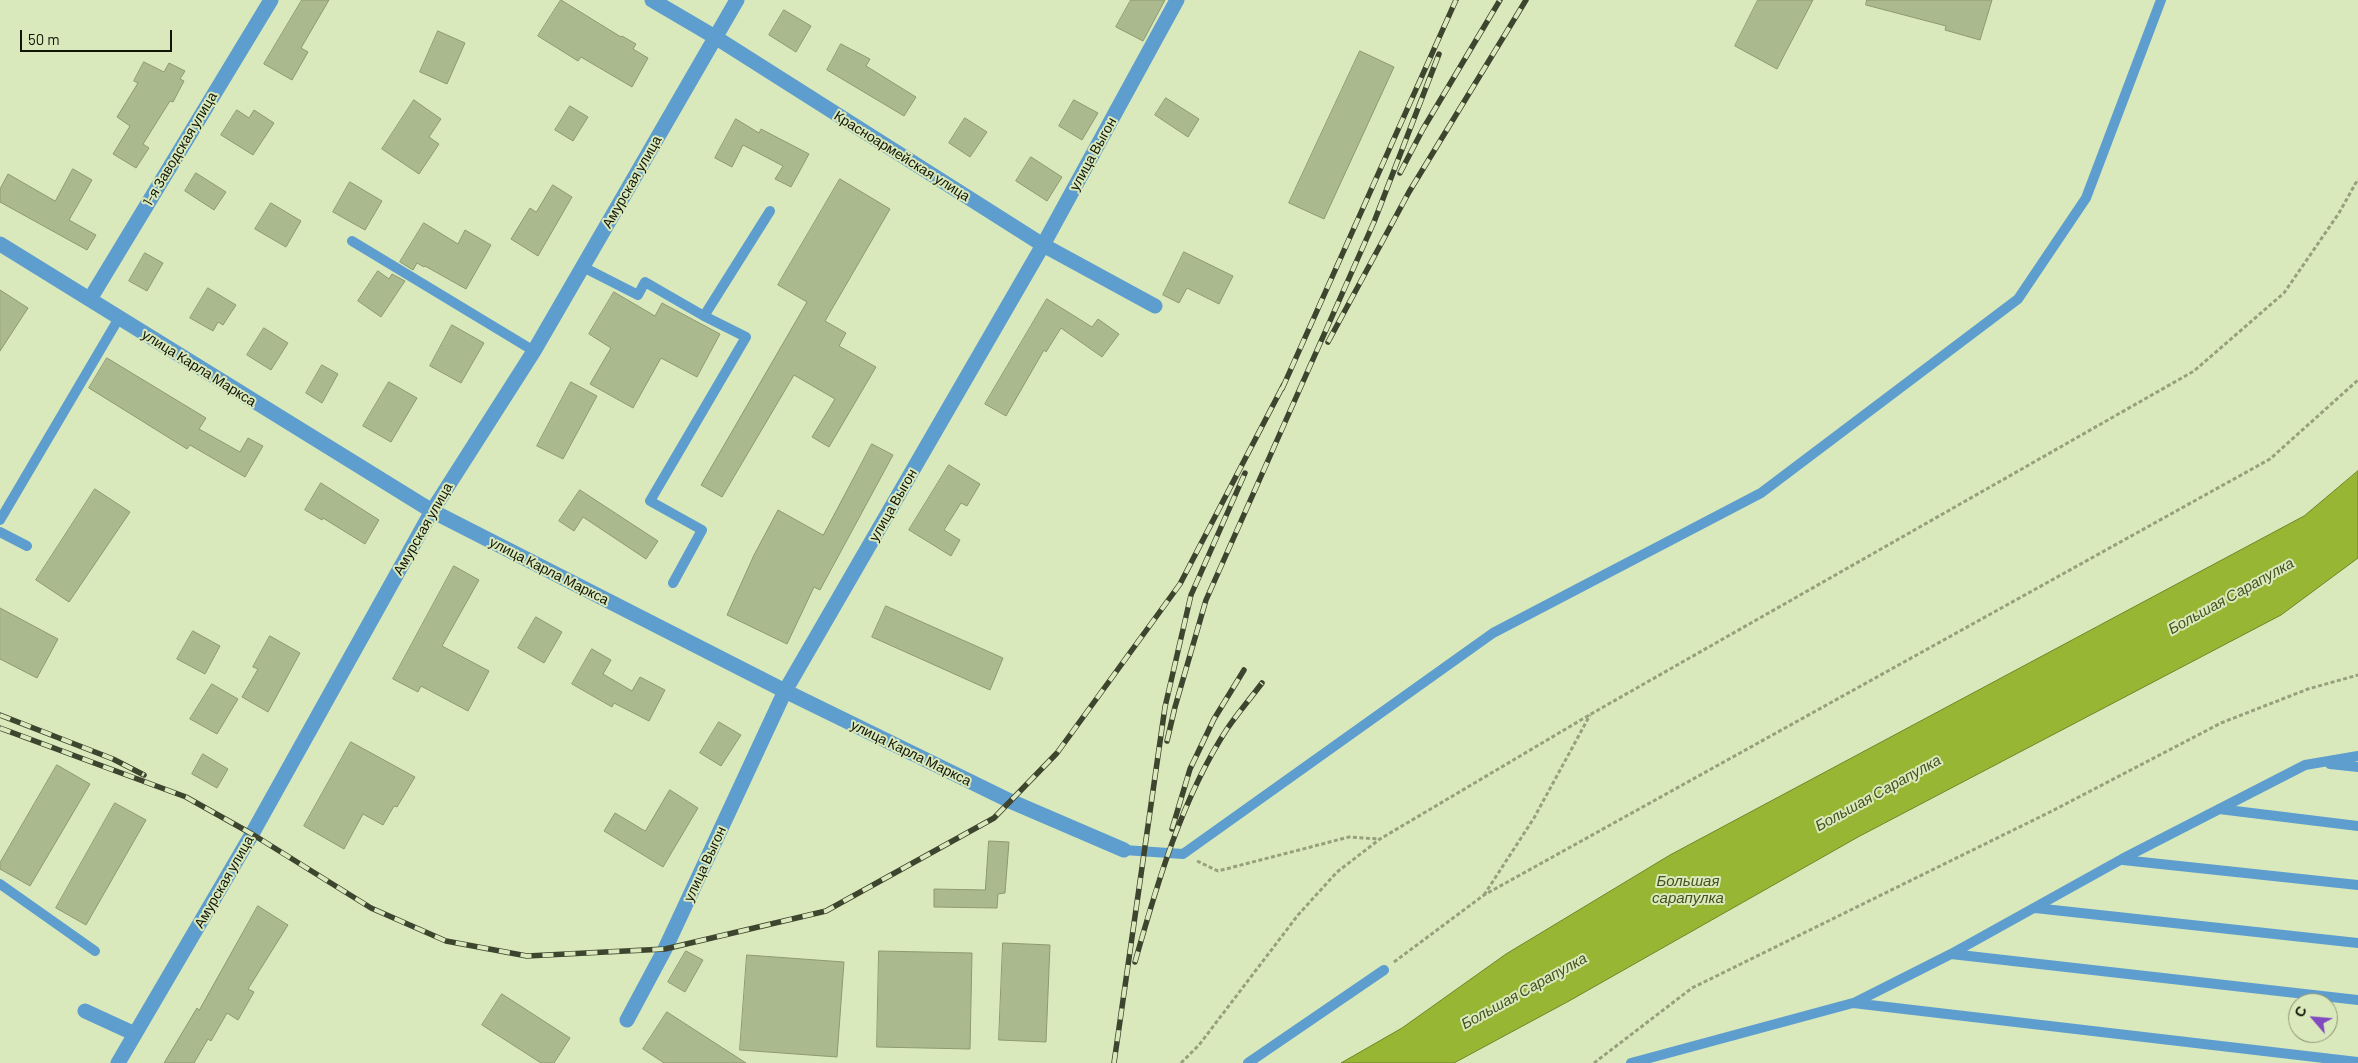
<!DOCTYPE html>
<html>
<head>
<meta charset="utf-8">
<style>
	body { margin:0 }
	#map { position:relative; width:2358px; height:1063px; overflow:hidden; background:#dae9bc; font-family:Barlow,sans-serif }
	canvas { display:block }
	.north { position:absolute; left:2288px; top:993px; width:50px; height:50px; box-sizing:border-box; background:#dae9bc; border:1px solid #8a9473; border-radius:50%; rotate:297deg; font-size:14px; font-weight:700; line-height:20px; text-align:center; color:#111506 }
	.north::after { content:''; display:block; margin:auto; width:18px; height:22px; background:#814ac0; clip-path:polygon(50% 0,100% 100%,50% 72%,0 100%) }
	.scale { position:absolute; left:20px; top:30px; width:152px; height:22px; box-sizing:border-box; border:2px solid #111506; border-top:0; padding-left:6px; font-size:15px; line-height:18px; white-space:nowrap; color:#111506; -webkit-text-stroke:4px #dae9bc; paint-order:stroke }
</style>
</head>
<body>
<div id="map">
<canvas width="2358" height="1063"></canvas>
<div class="north">С</div>
<div class="scale">50 m</div>
</div>
<script>
const ctx = document.querySelector('canvas').getContext('2d');
ctx.lineJoin = 'round';
function paint(path, color) { ctx.fillStyle = color; ctx.fill(path, 'evenodd'); }
function stroke(path, color, width, dash) { ctx.strokeStyle = color; ctx.lineWidth = width; ctx.lineCap = dash ? 'butt' : 'round'; ctx.setLineDash(dash || []); ctx.stroke(path); }
function label(font, color, halo, rows, align = 'center') {
  ctx.font = font + ' Barlow,sans-serif'; ctx.lineWidth = 4; ctx.setLineDash([]); ctx.textBaseline = 'middle'; ctx.strokeStyle = halo; ctx.fillStyle = color; for (const [text, x, y, turn = 0] of rows) {
    ctx.save(); ctx.translate(x, y); ctx.rotate((+turn || 0) * Math.PI / 180); ctx.textAlign = isNaN(turn) ? turn : align; if (halo) ctx.strokeText(text, 0, 0); ctx.fillText(text, 0, 0); ctx.restore();
  }
}
const water = new Path2D(`
	M2358,471V558L2281,615L1858,837L1569,1001L1454,1063H1341L1402,1028L1506,954L1670,855L2304,516Z`);
paint(water, '#97b633');
stroke(water, '#6f8626', 1);
const building = new Path2D(`
	M302,0H329L301,48L308,52L292,80L264,64Z
	M561,0L621,37L622,36L636,44L633,49L648,58L632,87L581,57L578,61L538,36Z
	M1131,0H1165L1143,41L1116,27Z
	M1758,0H1813L1777,69L1735,46Z
	M1867,0H1992L1980,40L1945,30L1946,26L1866,5Z
	M784,10L811,26L796,52L769,35Z
	M438,31L465,43L447,84L420,72Z
	M841,44L870,59L866,66L916,97L904,116L827,70Z
	M1360,51L1394,67L1324,219L1289,203Z
	M144,62L164,72L169,63L185,71L180,79L184,81L173,102L170,101L143,144L149,148L136,168L113,154L130,126L117,117L138,83L134,81Z
	M1166,98L1199,119L1188,137L1155,115Z
	M414,100L441,119L429,137L439,144L419,174L382,149Z
	M1074,100L1098,113L1082,140L1059,126Z
	M570,106L588,117L573,141L555,130Z
	M237,110L249,118L254,110L274,123L253,155L221,135Z
	M965,118L987,132L970,157L949,143Z
	M736,119L759,133L761,129L809,154L791,187L775,179L783,166L743,145L732,167L715,158Z
	M1031,157L1062,177L1047,201L1016,181Z
	M73,169L92,180L69,220L96,235L87,250L0,202V189L8,174L55,201Z
	M196,173L226,192L214,210L185,191Z
	M840,179L890,209L825,321L846,333L839,346L876,367L829,447L812,437L835,399L794,375L722,497L701,485L807,302L778,285Z
	M350,182L382,201L365,230L333,212Z
	M553,185L572,197L538,256L511,239L530,208L536,212Z
	M271,203L301,221L286,247L255,229Z
	M424,223L458,244L465,230L491,245L466,289L425,266L424,267L417,263L413,270L400,262Z
	M1184,252L1233,276L1219,304L1187,288L1179,303L1163,295Z
	M145,253L163,263L147,291L129,281Z
	M378,271L389,279L392,274L405,281L381,317L358,301Z
	M208,288L236,305L223,325L218,322L213,331L190,318Z
	M0,290L28,308L0,351Z
	M614,292L655,316L662,303L720,334L697,377L661,358L633,408L590,384L611,348L589,334Z
	M1047,299L1092,327L1098,319L1119,334L1102,357L1061,328L1046,352L1044,350L1006,416L985,404Z
	M452,325L484,343L461,383L430,366Z
	M264,328L288,343L271,370L247,355Z
	M107,358L206,418L199,429L240,452L248,438L263,446L245,477L190,445L187,449L89,388Z
	M322,365L338,374L322,403L306,393Z
	M389,382L417,398L391,442L363,426Z
	M571,382L597,396L563,459L537,446Z
	M872,444L893,455L820,590L814,587L787,644L727,615L754,555L778,510L823,535Z
	M949,465L980,484L967,506L961,503L944,530L960,540L951,556L909,530Z
	M321,483L379,520L365,544L323,518L322,520L305,510Z
	M95,489L130,512L69,602L36,580Z
	M580,490L658,541L646,559L583,517L574,531L559,521Z
	M454,566L479,580L442,646L489,671L468,711L421,686L418,692L393,679Z
	M886,606L1003,658L990,690L872,637Z
	M0,608L58,639L37,678L0,659Z
	M536,617L562,632L544,663L518,648Z
	M193,631L220,646L205,674L177,659Z
	M270,636L300,653L268,712L242,697L258,669L253,667Z
	M592,649L611,660L603,674L632,691L640,677L665,690L649,721L614,703L612,707L572,684Z
	M212,684L238,699L217,734L190,719Z
	M719,722L741,735L721,766L700,753Z
	M351,742L415,777L397,807L394,806L383,825L363,814L344,849L304,826Z
	M203,754L228,769L217,788L192,774Z
	M57,765L90,784L30,886L0,869V863Z
	M670,790L698,808L663,867L604,831L615,813L645,831Z
	M115,803L146,820L86,925L56,908Z
	M989,841L1009,842L1005,893L998,894L997,908L934,907V889L985,890Z
	M258,906L288,925L248,989L254,992L238,1020L227,1013L211,1041L208,1039L194,1063H164L197,1008L199,1010Z
	M1003,943L1050,945L1046,1042L999,1040Z
	M686,951L703,960L685,992L668,982Z
	M879,951L972,953L970,1049L877,1047Z
	M747,955L844,962L837,1057L740,1050Z
	M502,994L570,1038L554,1063H541L482,1025Z
	M667,1012L746,1063H664L643,1049Z`);
paint(building, '#abb98e');
stroke(building, '#8d9a71', 1);
stroke(new Path2D(`
	M1197,861L1218,871L1349,837L1379,839
	M1484,895L1534,818L1590,715
	M1394,962L1484,895L2270,459L2358,380
	M1181,1063L1199,1045L1298,915L1337,872L1380,839L1591,714L2194,371L2284,293L2339,213L2358,179
	M1594,1063L1692,988L2052,811L2221,723L2308,689L2358,675`), '#95a07d', 3, [4, 2.5]);
stroke(new Path2D(`
	M352,241L534,351
	M583,267L638,295L645,282L704,316
	M0,520L119,318
	M0,532L27,546
	M673,583L702,530L650,501L746,337L704,316L770,211
	M2330,764L2358,767
	M2219,809L2358,826
	M1124,850L1183,854L1493,633L1761,493L2018,299L2086,198L2161,0
	M2123,860L2358,885
	M0,884L95,951
	M2035,908L2358,943
	M1951,954L2358,1000
	M1854,1003L1951,954L2122,859L2305,765L2358,756
	M1248,1063L1384,970
	M1631,1063L1853,1003L2358,1062`), '#5e9ece', 10);
stroke(new Path2D(`
	M652,0L715,37L1043,245L1155,306
	M0,244L432,511L785,691L1010,801L1124,850
	M90,299L271,0
	M85,1011L135,1034
	M627,1020L665,949L785,691L1043,245L1177,0
	M118,1063L252,834L432,511L534,351L737,0`), '#5e9ece', 15);
const rail = new Path2D(`
	M1400,173L1423,129L1500,0
	M1328,342L1409,192L1526,0
	M1282,389L1456,0
	M0,715L113,759L144,775
	M0,728L186,797L252,834L371,908L446,941L527,956L665,949L826,911L994,818L1057,753L1180,584L1284,384
	M1167,741L1175,707L1206,600L1374,222L1439,54
	M1172,829L1190,769L1214,719L1244,670
	M1135,962C1157,884 1182,798 1227,729C1238,713 1250,699 1262,683
	M1114,1063L1165,707L1191,595L1245,473`);
stroke(rail, '#3e452f', 5.5);
stroke(rail, '#dae9bc', 4, [11]);
label('14px', '#111506', '#dae9bc', [
	["1-я Заводская улица",180,149,-59],
	["улица Выгон",1093,154,-61],
	["Красноармейская улица",902,156,32],
	["Амурская улица",632,182,-60],
	["улица Карла Маркса",199,368,32],
	["улица Выгон",893,505,-60],
	["Амурская улица",423,529,-60],
	["улица Карла Маркса",549,571,27],
	["улица Карла Маркса",911,753,26],
	["улица Выгон",705,864,-65],
	["Амурская улица",224,882,-60]
]);
label('italic 15px', '#455220', '#dae9bc', [
	["Большая Сарапулка",2231,596,-29],
	["Большая Сарапулка",1878,793,-29],
	["Большая",1688,881],
	["сарапулка",1688,898],
	["Большая Сарапулка",1524,991,-29]
]);
</script>
</body>
</html>
